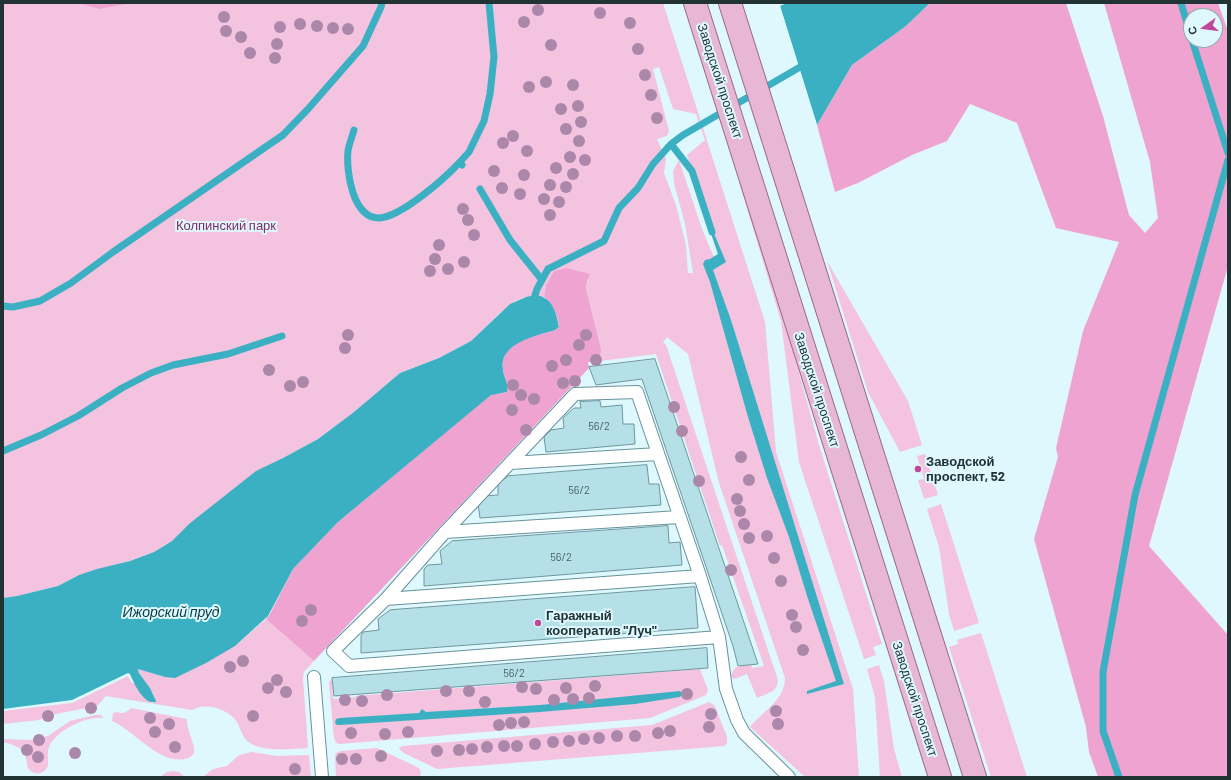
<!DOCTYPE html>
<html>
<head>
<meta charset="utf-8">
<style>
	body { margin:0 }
	#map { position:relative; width:1231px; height:780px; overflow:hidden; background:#def8fd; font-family:Barlow,sans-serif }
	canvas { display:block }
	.frame { position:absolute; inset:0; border:4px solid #223336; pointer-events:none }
	.north { position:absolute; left:1183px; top:8px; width:40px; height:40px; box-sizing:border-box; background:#def8fd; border:1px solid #93a9ad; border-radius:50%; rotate:256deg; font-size:11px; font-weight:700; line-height:16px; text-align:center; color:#223336 }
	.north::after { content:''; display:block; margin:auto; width:14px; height:18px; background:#c1479a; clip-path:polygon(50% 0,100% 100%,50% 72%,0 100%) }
</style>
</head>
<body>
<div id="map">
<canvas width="1231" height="780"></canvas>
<div class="frame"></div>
<div class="north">С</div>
</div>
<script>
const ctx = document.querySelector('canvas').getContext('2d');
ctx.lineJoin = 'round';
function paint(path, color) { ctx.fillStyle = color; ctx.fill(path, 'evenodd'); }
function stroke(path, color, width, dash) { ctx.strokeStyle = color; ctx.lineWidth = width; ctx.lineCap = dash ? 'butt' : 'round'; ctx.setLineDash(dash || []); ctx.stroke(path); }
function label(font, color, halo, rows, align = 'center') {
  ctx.font = font + ' Barlow,sans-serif'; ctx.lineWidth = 4; ctx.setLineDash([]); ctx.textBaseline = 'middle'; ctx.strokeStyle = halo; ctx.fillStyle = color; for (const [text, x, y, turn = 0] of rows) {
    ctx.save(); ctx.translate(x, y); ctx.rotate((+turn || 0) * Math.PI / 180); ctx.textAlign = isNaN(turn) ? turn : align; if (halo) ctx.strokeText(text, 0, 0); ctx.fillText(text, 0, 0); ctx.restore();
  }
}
paint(new Path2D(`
	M3,3H663L765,322L776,452L853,689L859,777H805L750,727C763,711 785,700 785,678L719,483L688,354L667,337L663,342L666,345L777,677C781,691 768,693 757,698L747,674L735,679L731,677C733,665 741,666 751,665L752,668L764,666L722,545L720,546L656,354L600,361L601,349L586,289L588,278L554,271L546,285L544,297L533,296L526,297L515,301L500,313L471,341L439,358L400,373L354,412L318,439L283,458L256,472L206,511L172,541L154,552L130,561L79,575L58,586L17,596L3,598ZM659,67L673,109L696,114L705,140L687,155L718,253V256L716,258L713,255L702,229L679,160L675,167L673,172L674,183L685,224L693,273H688L686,245L676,205L664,173L666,159L657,139L667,136L669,131L653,69Z
	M745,178L819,445L882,644L873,647L876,655L864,659L799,462L781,321L739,182Z
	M827,261L908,401L922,445L900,452L868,392Z
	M925,454L938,495L924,499L918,480L924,479L917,456Z
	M941,504L979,623L954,631L949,614L939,547L927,509Z
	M266,619L314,661L304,672L303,678L308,748C292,749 264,752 250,743C242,738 241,729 237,722C228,709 206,702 192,710L106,696L97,706L56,714L39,720L3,724V711L72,703L128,676L132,683H135L143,697L152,703L156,702C153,688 141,681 138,669H140L165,677L235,646Z
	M981,633L1027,777H991L949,647L958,644L957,640Z
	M879,665L884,681L894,749L902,777H880L875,697L867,669Z
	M700,669L708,690L706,695L650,718L340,744L336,743L334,738L329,682L332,679L333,699L355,697V696Z
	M709,702L715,706L727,737V743L725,746L437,769L404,753L399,749L400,747L403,746L652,725Z
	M131,708L187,719C186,729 196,746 194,752C193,756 189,758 185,759C158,764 135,731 112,721L113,713L116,712C123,714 126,713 131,708Z
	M95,715H101L103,718C87,715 55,731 49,747C46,754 50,762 47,768C44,772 40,774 36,773C24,771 29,761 24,753C20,746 10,744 3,742V739L32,740L48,736L70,721Z
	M377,748L419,768L421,773L420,776L336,777L335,757L336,753L341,751Z
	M252,752L277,756L309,755L311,777H203L213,769L227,766L239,755Z
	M173,771L179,772L185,777H160L167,772Z`), '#f3c3df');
paint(new Path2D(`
	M79,3H131L99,9Z
	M930,3H1066L1103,116L1129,215L1145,233L1158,218L1150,162L1104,3H1218L1228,31V266L1149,546L1228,635V777H1098L1089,752L1086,727L1034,539L1058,457L1056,448L1083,331L1119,242L1056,228L1017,123L970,104L947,141L912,155L858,183L835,192L817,125L852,65L906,26ZM1191,16H1215V40H1191Z
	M566,268L590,274L587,281L586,289L601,349L600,361L588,362L589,368L314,661L266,619L270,614L293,569L338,522L491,394L504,393L507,391C508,383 504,377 503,369C499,342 536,336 555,330L559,327C558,317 553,303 544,297L546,285L554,271Z`), '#eea3d1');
paint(new Path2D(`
	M787,3H930L906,26L852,65L817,125L780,6Z
	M710,224L726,262L713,270L731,320L844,684L807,694V691L836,681L808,599L789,537L767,478L748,417L710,282L703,264L705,260L710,259L718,254L708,225Z
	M535,295C553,297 556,312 559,327L555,330C536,336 498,343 503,370C504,378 509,384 507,392L491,395L338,522L293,569L268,616L235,646L206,663L175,678L165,677L138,669L139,673L150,688L156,701V702C143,705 134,683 130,674L128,673L72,700L3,709V598L17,596L58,586L79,575L97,569L130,561L154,552L172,541L189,524L256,471L283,458L318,439L354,412L400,373L439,358L471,341L510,304L526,297Z
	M680,691L683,694L680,697L635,704L540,712L340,725H337L335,723L336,719L340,718L419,713L422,709L426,712L540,705Z`), '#3cb0c3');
paint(new Path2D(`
	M778,6H780L817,125L815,127Z`), '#def8fd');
stroke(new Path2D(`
	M1181,3L1191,36
	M1192,40L1228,153
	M354,130C352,137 349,144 348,151C346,170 352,218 379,218C401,217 444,179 459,163
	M671,144L692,171L712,232
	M462,165L459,163L469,152L484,121L490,94L494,57L489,3
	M480,189L510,240L542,280
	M535,295L537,289L548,269L604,241L619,208L638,188L653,164L671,144L683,135L807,63
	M3,306L13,307L40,301L71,283L113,252L283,135L308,109L363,46L381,7L382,3
	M3,451L41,435L78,416L122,388L151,373L173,365L228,354L282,336
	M1119,777L1103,731V672L1135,495L1228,160`), '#3cb0c3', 7);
const building = new Path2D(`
	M655,359L758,664L738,666L733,646L642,379L596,385L589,367Z
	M600,401L601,407L622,405L623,424H634L635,444L546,452L544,437L551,430L564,428L563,418L574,408H581L580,402Z
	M647,465L649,484H659L661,505L480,518L478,504L484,496L498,495V484L508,476Z
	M668,526L669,543L680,542L682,565L424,586V569L428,565L442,564L440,551L452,541Z
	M695,587L698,628L361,653V636L363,632L379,630L378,619L390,610Z
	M707,648L708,668L334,696L332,678Z`);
paint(building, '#b5e0e8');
stroke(building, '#6e979f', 1);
const lane = new Path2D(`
	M510,463L658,454
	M445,532L679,517
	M386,599L700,576
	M719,637L349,666L333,651L386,599L445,532L575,394L637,392L700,576L719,637L726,689L737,720L744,733L789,777
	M314,677L322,777`);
const primary = new Path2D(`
	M695,3L940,777
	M730,3L975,777`);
stroke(lane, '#69929a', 14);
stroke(primary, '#986a8b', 24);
stroke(lane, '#fff', 12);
stroke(primary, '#e8b7d5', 22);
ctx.fillStyle = '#ab88aa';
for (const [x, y] of [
	[538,10],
	[600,13],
	[224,17],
	[524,22],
	[630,23],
	[300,24],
	[317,26],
	[280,27],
	[333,28],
	[348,29],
	[226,31],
	[241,37],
	[277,44],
	[551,45],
	[638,49],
	[250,53],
	[275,58],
	[645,75],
	[546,82],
	[573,85],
	[529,87],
	[651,95],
	[578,106],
	[561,109],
	[657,118],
	[581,122],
	[566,129],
	[513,136],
	[579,141],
	[503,143],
	[527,151],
	[570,157],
	[585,160],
	[556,168],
	[494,171],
	[573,174],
	[524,175],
	[550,185],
	[566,187],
	[502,188],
	[520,194],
	[544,199],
	[559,202],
	[463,209],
	[550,215],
	[468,220],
	[474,235],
	[439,245],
	[435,259],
	[464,262],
	[448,269],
	[430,271],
	[348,335],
	[586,335],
	[579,345],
	[345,348],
	[566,360],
	[596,360],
	[552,366],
	[269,370],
	[575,381],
	[303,382],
	[563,383],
	[513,385],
	[290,386],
	[521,395],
	[534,399],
	[674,407],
	[512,410],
	[526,430],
	[682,431],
	[741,457],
	[749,480],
	[699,481],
	[737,499],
	[740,511],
	[744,524],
	[767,536],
	[749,538],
	[774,558],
	[731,570],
	[781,581],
	[311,610],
	[792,615],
	[302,621],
	[796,627],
	[803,650],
	[243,661],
	[230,667],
	[277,680],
	[595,686],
	[522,687],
	[268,688],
	[566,688],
	[536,689],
	[446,691],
	[469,691],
	[286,692],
	[687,694],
	[387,695],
	[589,698],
	[573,699],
	[345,700],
	[554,700],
	[362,701],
	[485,702],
	[91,708],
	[776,711],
	[711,714],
	[48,716],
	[253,716],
	[150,718],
	[524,722],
	[511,723],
	[169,724],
	[778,724],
	[499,725],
	[709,727],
	[670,731],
	[155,732],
	[408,732],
	[351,733],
	[658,733],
	[385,734],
	[617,736],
	[635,736],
	[599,738],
	[584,739],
	[39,740],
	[569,741],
	[553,742],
	[535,744],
	[504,746],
	[517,746],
	[175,747],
	[487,747],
	[472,749],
	[27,750],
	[459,750],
	[437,751],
	[75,753],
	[381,756],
	[38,757],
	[342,759],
	[356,759],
	[295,769]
]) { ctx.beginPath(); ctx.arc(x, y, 6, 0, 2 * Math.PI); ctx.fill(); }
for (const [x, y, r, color] of [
	[918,469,4,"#c1479a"],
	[538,623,4,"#c1479a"]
]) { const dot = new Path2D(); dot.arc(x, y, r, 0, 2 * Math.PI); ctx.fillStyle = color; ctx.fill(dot); stroke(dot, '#def8fd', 1.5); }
label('11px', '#475e62', null, [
	["56/2",599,426],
	["56/2",579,490],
	["56/2",561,557],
	["56/2",514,673]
]);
label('13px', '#223336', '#def8fd', [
	["Заводской проспект",720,81,72],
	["Заводской проспект",817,390,72],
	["Заводской проспект",915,699,72]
]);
label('13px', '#812d66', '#def8fd', [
	["Колпинский парк",226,226]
]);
label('bold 13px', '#223336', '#def8fd', [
	["Заводской",926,462],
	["проспект, 52",926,477],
	["Гаражный",546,616],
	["кооператив \"Луч\"",546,631]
], 'left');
label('italic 14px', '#043a43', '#def8fd', [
	["Ижорский пруд",171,612]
]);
</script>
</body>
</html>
